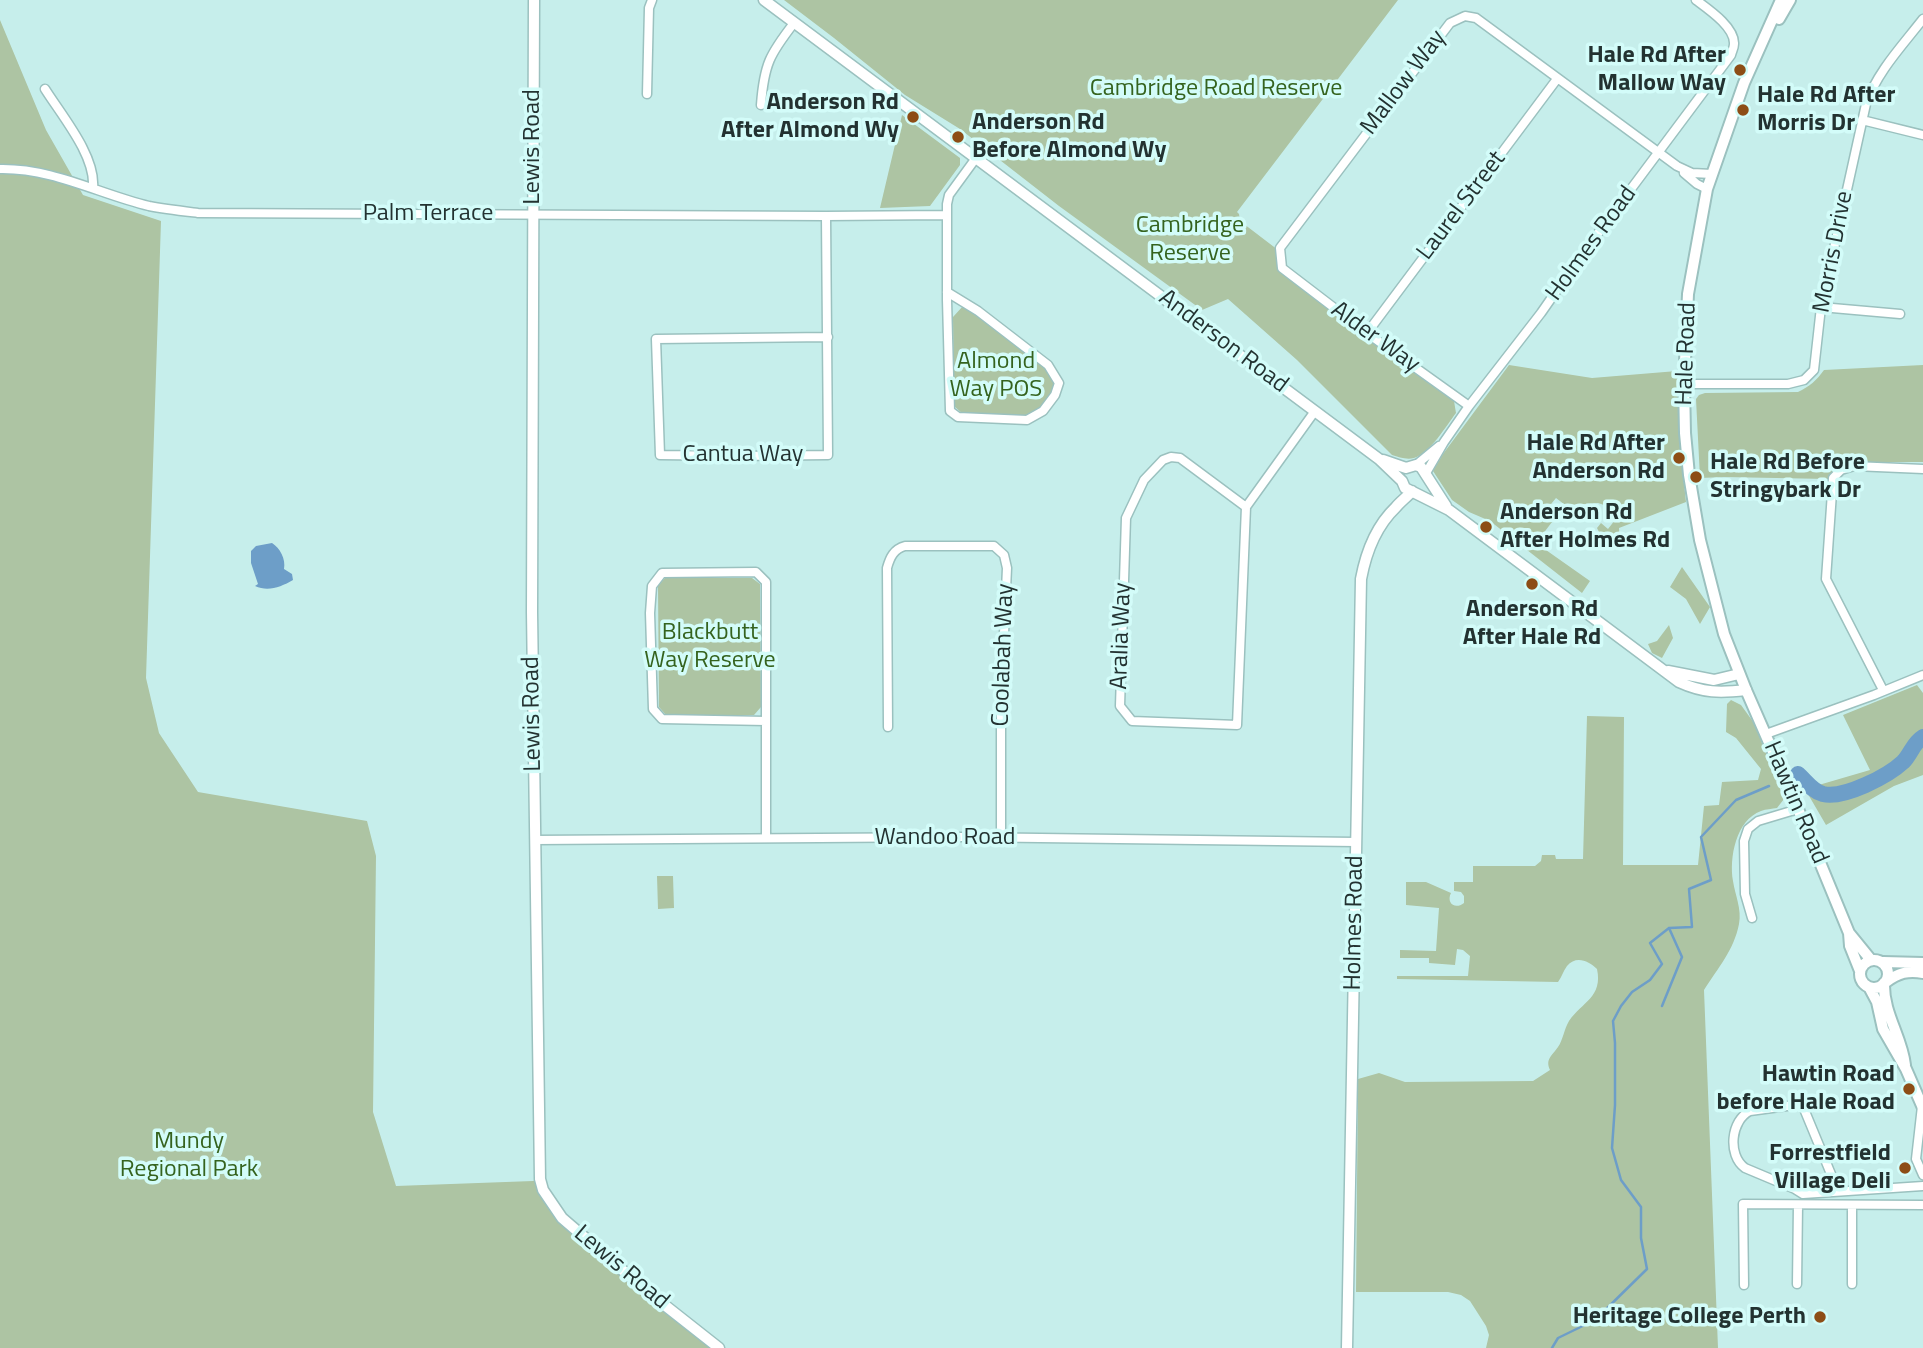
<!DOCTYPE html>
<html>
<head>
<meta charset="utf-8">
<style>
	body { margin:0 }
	canvas { display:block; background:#c6eeeb }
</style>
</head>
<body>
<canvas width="1923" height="1348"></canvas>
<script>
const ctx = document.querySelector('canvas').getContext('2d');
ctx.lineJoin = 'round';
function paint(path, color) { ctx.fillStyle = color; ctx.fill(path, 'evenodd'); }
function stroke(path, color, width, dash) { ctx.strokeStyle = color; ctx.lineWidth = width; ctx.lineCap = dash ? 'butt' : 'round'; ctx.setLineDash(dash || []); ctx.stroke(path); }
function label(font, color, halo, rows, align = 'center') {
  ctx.font = font + ' "Titillium Web",sans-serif'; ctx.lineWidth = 7; ctx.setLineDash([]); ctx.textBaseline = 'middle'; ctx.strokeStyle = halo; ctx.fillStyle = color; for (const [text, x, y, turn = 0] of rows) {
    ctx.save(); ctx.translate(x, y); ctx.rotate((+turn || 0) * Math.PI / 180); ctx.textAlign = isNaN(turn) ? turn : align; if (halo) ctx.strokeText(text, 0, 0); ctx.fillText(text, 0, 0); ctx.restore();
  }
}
paint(new Path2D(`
	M784,0H1398L1237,212L1239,214L1240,221L1278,250L1279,271L1454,401L1456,413C1446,426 1431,452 1414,458C1406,460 1399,457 1392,455L1297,360L1228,299L1202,310L1059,206L960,129L905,95L834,38Z
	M0,20L46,130L83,195L161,221L146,678L159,733L198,792L367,821L376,856L373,1112L396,1186L533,1181L540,1179L562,1218L720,1348H0Z
	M902,115L960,158V165L930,206L880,208Z
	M969,305L1048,365L1059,383L1055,395L1027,420L964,415L954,406L953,317L963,306Z
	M1509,365L1592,378L1677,371L1679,438L1686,502L1619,528L1620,550L1607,548L1597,528L1601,523L1608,529L1622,511L1598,503L1572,505L1569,508L1556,498L1542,515L1552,522L1536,543L1590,581L1582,593L1490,521L1469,512L1452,500L1433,471L1443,454Z
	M1923,365V462H1854L1837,469L1828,479L1724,477L1700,478L1696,399L1699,395L1705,393L1798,392C1809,387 1817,380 1824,370Z
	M1682,567L1710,607L1700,624L1686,599L1670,587Z
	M665,578H752L760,584L761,707L754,715H666L659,707L658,586Z
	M1669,625L1673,638L1662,658L1652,653L1648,644L1657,641Z
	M1917,685L1923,693V775L1894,786L1826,825L1805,789L1870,770L1843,715Z
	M1731,700L1741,705L1754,723L1784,799L1777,808C1772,809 1766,809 1761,811C1736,820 1729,858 1733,881C1735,895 1742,909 1739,924C1734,950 1718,968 1704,990L1718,1348H1486L1489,1335L1486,1326L1470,1301L1461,1295L1448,1292H1356L1358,1079L1379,1073L1405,1082L1533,1081L1550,1070C1545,1059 1552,1056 1558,1047C1563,1040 1564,1029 1569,1021C1582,1002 1603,997 1597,969C1589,961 1576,955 1567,966C1563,971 1562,977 1558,982L1397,979V976H1468L1470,956L1463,950L1457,949L1455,965L1429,963V958H1400V950L1436,951L1439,908L1406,905V882H1426L1451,893C1446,903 1455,910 1464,903V896L1461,892L1454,891V882H1473V866H1535L1541,861L1542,855H1555L1556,859H1583L1587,716L1624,717L1623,865H1698L1704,806L1719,805L1722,782L1758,780L1761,769L1736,738L1726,732L1727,704Z
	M657,876H673L674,908L658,909Z`), '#adc4a3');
paint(new Path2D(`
	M272,543C280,548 286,559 284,569L292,574L293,580C281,587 268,592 255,586L258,584L251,563V551L256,546Z`), '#6d9ec8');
stroke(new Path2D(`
	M1662,1006L1682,957L1669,928L1692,927L1689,889L1711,880L1701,837L1736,800L1769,786
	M1552,1348L1558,1338L1595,1320L1647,1269L1641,1238V1207L1621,1180L1612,1148L1615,1105V1043L1613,1021L1621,1006L1632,992L1650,980L1662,964L1650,943L1669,928`), '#6d9ec8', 2.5);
stroke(new Path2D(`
	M1798,774C1806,781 1812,791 1823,794C1844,799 1888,776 1903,762C1911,754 1913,743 1923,737`), '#6d9ec8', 16);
const minor = new Path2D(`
	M45,89C62,116 96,156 93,188
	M647,94L649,8L652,0
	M761,105C764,64 770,54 794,23
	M1862,120L1923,135
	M0,169C53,168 99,194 149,206C165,209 182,211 198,213L826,216L946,215
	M1684,173L1697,184L1707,189
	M826,216L828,455L738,456L660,455L656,339L828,337
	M947,292L978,311L1048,365L1059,383L1055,395L1043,411L1027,420L958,417L950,411L947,300V204L949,195L976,158
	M1821,307L1900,314
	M1367,333L1557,79
	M1684,384H1788L1804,380L1814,370L1821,307L1866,104C1877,72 1902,46 1923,19
	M1469,406L1367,333L1282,268L1280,248L1450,23L1465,16L1476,18L1677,166L1692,173L1712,174
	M1416,465L1439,446
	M1426,473L1444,442L1469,406L1541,313L1578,260L1731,55C1732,51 1734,48 1734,44C1735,27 1708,9 1696,0
	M1246,507L1180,458L1171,457L1163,460L1144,480L1126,518L1120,706L1132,721L1237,725L1246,507L1315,411
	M1883,690L1826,579L1833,478L1841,470L1854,466L1923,469
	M888,727L887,568C890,557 894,549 905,546H994L1004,555L1007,568L1001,699V838
	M1766,734L1874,695L1923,675
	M766,838V582L756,572L662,573L652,586L650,613L653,709L662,719L766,721
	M535,840L961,837L1356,842
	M1752,918L1745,894L1744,841L1748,829L1758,821L1798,809
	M1922,1106L1916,1159L1923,1175
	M1838,1191L1802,1104L1750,1111C1731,1120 1727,1155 1745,1168L1795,1189L1803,1194L1923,1186
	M1797,1284L1798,1205
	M1852,1284V1205
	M1744,1285L1743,1204L1923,1205`);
const tertiary = new Path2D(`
	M534,0L532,612L540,1179L543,1190L562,1218L648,1292L719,1348
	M764,0L1379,459L1402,481L1405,488L1449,510L1679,682C1703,693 1720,693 1746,690
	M1383,460L1406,468L1416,465L1421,467L1446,506
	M1668,671L1714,680L1739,674
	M1347,1348L1361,579C1366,552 1376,526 1396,507C1401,501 1407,497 1412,491`);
const secondary = new Path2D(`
	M1781,0L1744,83L1707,189L1688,294L1684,384L1685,433L1689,475L1700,540L1724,634L1746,690L1798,809L1849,933L1871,960
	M1779,19L1790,0
	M1849,933L1850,946L1860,971
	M1860 974a14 14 0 1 1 28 0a14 14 0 1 1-28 0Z
	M1883,962L1923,963
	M1886,982C1898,973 1908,970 1923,973
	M1884,983C1883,1013 1902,1037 1905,1065
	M1869,987L1877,1002L1883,1029L1906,1069L1923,1108`);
stroke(minor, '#9bc1bf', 11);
stroke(tertiary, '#9bc1bf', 13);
stroke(secondary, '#9bc1bf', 14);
stroke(minor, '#fff', 8);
stroke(tertiary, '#fff', 10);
stroke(secondary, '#fff', 10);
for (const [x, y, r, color] of [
	[1740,70,7,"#8d4d16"],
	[1743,110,7,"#8d4d16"],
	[913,117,7,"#8d4d16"],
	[958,137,7,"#8d4d16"],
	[1679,458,7,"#8d4d16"],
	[1696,477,7,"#8d4d16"],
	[1486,527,7,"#8d4d16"],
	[1532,584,7,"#8d4d16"],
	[1909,1089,7,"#8d4d16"],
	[1905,1168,7,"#8d4d16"],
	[1820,1317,7,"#8d4d16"]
]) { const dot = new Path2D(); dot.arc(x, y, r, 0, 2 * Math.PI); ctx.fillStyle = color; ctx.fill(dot); stroke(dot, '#d3fcf9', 2.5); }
label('bold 24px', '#233231', '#d3fcf9', [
	["Hale Rd After",1726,56],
	["Mallow Way",1726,84],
	["Hale Rd After",1757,96,"left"],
	["Morris Dr",1757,124,"left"],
	["Anderson Rd",899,103],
	["After Almond Wy",899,131],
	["Anderson Rd",972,123,"left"],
	["Before Almond Wy",972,151,"left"],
	["Hale Rd After",1665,444],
	["Anderson Rd",1665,472],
	["Hale Rd Before",1710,463,"left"],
	["Stringybark Dr",1710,491,"left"],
	["Anderson Rd",1500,513,"left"],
	["After Holmes Rd",1500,541,"left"],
	["Anderson Rd",1532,610,"center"],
	["After Hale Rd",1532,638,"center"],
	["Hawtin Road",1895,1075],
	["before Hale Road",1895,1103],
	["Forrestfield",1891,1154],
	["Village Deli",1891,1182],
	["Heritage College Perth",1806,1317]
], 'right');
label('24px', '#233231', '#d3fcf9', [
	["Mallow Way",1404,83,-53],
	["Lewis Road",533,147,-90],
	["Laurel Street",1462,206,-53],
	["Palm Terrace",428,214],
	["Holmes Road",1592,244,-54],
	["Morris Drive",1834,252,-79],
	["Alder Way",1375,338,36],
	["Anderson Road",1223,342,37],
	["Hale Road",1687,354,-88],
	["Cantua Way",743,455],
	["Aralia Way",1122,636,-88],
	["Coolabah Way",1004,655,-88],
	["Lewis Road",533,714,-91],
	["Hawtin Road",1795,803,67],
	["Wandoo Road",945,838],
	["Holmes Road",1355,923,-89],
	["Lewis Road",621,1268,40]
]);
label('24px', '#35631e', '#d3fcf9', [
	["Cambridge Road Reserve",1216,89],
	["Cambridge",1190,226],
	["Reserve",1190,254],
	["Almond",996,362],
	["Way POS",996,390],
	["Blackbutt",710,633],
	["Way Reserve",710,661],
	["Mundy",189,1142],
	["Regional Park",189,1170]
]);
</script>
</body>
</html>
